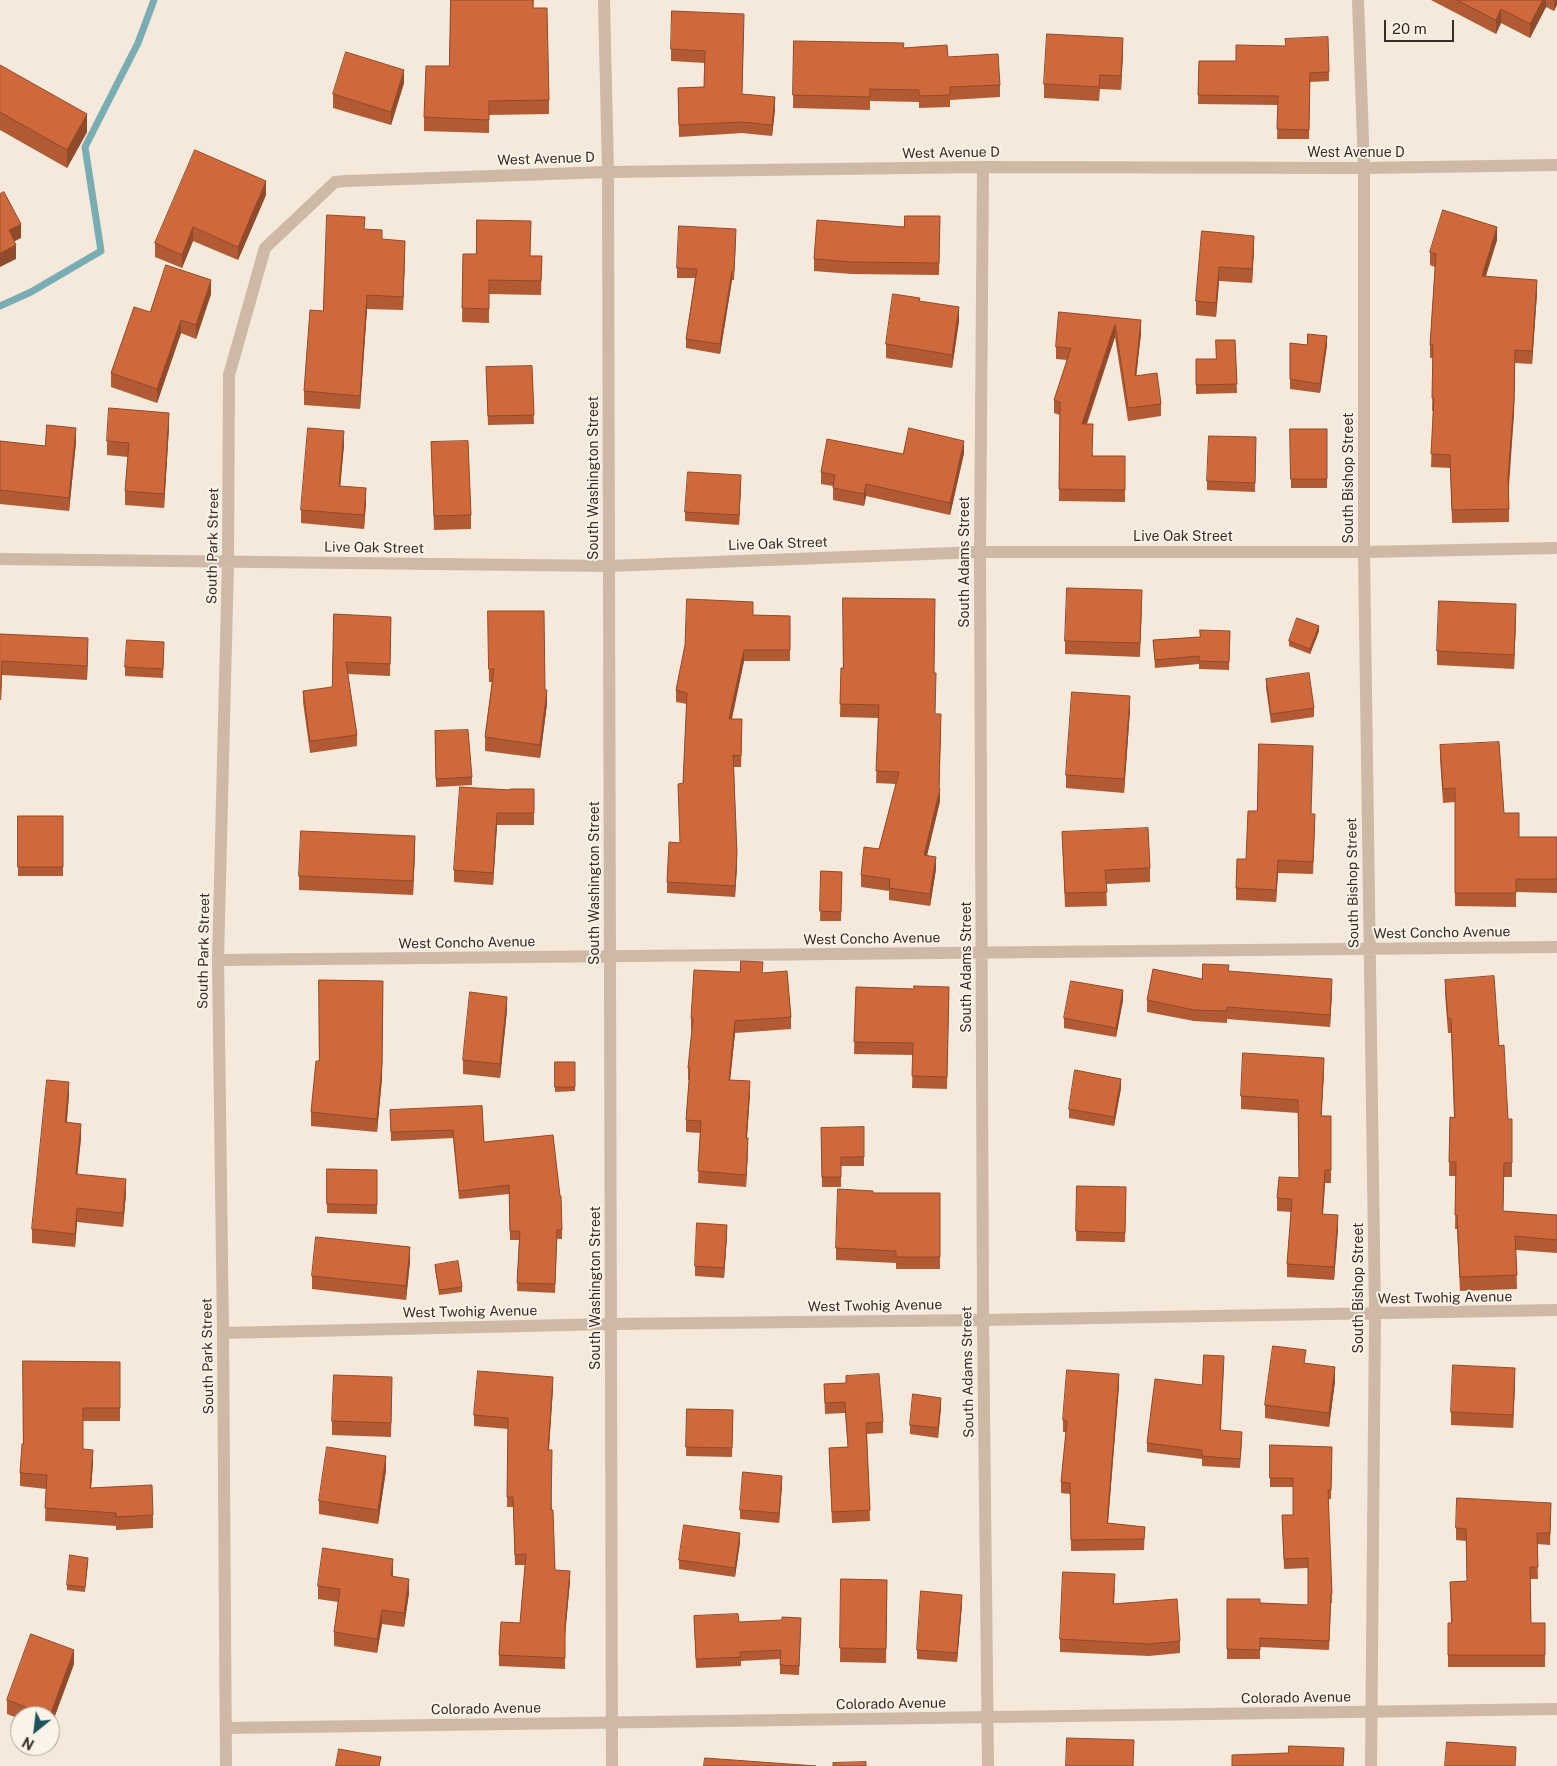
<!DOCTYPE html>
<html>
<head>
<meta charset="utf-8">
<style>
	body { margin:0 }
	#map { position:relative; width:1557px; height:1766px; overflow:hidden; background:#f4e9da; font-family:"Public Sans",sans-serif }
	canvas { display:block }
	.north { position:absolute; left:10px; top:1706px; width:50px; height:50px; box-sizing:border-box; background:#fbf3e7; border:1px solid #ada49a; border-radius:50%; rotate:209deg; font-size:14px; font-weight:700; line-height:20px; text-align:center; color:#382d27 }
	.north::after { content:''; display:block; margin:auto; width:18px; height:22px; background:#19545c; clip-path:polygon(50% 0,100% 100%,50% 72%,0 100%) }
	.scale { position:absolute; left:1384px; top:20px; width:70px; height:22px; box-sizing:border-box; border:2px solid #382d27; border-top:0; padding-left:6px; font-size:15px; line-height:18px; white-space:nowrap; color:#382d27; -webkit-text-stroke:4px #fbf3e7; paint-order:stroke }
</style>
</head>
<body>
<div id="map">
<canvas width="1557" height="1766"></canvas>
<div class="north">N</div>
<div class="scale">20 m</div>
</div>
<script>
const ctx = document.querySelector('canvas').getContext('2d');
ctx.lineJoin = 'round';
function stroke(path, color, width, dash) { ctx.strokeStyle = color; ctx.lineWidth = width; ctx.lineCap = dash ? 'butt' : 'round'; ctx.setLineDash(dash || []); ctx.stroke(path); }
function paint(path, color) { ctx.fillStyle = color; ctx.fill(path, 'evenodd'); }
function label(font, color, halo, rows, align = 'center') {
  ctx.font = font + ' "Public Sans",sans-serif'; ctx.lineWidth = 4; ctx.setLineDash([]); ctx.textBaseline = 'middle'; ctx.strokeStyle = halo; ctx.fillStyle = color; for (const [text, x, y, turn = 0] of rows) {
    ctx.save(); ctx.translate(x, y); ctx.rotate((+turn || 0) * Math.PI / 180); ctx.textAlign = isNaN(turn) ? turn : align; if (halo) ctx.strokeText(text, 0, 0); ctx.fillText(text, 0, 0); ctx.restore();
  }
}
stroke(new Path2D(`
	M0,306L31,292L101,251L85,147L138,43L154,0`), '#77adb3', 7);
stroke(new Path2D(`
	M604,0L608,172L612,1766
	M1358,0L1364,168V552L1375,1314L1371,1766
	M983,167L980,552L983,1320L988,1766
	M0,559L609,566L980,552H1364L1557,548
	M218,960L1557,947
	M223,1333L611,1324L983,1320L1557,1310
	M226,1728L1557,1709
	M226,1766L223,1333L218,960L228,562L229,375L265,248L335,182L346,181L608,172L983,167L1364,168L1557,165`), '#cdb9a5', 12);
paint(new Path2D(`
	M437,0H534L533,8L549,100V114L489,115V133L424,131V117L449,66L451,0Z
	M1431,0H1557L1554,11L1546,7L1530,38L1501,23L1496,34Z
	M744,25L742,94L775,109L772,136L742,133L679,137L678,88L704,87L705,63L671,61V49Z
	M794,41L903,48L948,57L1000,85V97L950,100V107L919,108V102L870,101V110L793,108Z
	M1123,52L1121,90L1100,89L1099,101L1044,98V84Z
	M1199,61L1329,72V81L1310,82L1309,139H1277L1278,105L1198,104Z
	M0,65L87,132L67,168L0,130Z
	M404,83L391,125L333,108V94Z
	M266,195L238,260L193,241L182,268L155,257V243Z
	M940,216L939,275L852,274L814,271V259L904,227Z
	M365,229L405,254L403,310L367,309L360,409L304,405V391L323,311Z
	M1202,231L1254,249L1252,283L1219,281L1216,317L1196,315V301Z
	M736,238L734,280H732L720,354L686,348V339L695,278H677V268Z
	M1497,240L1485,276L1537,293L1532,364L1515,363L1514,413L1509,487V522L1452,523L1450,468L1431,467L1433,411H1432L1433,358H1430V345L1435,267L1430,265V252Z
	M463,254L542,256L541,295L489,294V323L462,322Z
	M211,294L196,339L181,333L157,403L111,387V373L150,312Z
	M920,301L959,321L952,368L886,358V344Z
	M1059,312L1141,333L1136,376L1161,404V416L1128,421L1115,337L1087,424L1093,456H1125V502L1059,501L1060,415L1054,413V400L1067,360L1056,359V347Z
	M1235,340L1237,393L1196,394V359H1216Z
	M1290,343L1307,345H1327L1320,393L1290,389Z
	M532,366L534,424L488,425L486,367Z
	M169,427L164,508L125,505V491L128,457L107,455V441Z
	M1290,429H1327V488H1291Z
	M0,441L45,446L76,442L69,511L0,504Z
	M431,442L471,515V529L434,530Z
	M344,445L340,486L366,502L364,529L301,523V510Z
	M1256,447L1255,492L1207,490V481Z
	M964,453L950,515L866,496L864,506L833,500V486L821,484V472L903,454Z
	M741,484L739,525L685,521V512Z
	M1142,604L1140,657L1065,654V641Z
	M488,611L547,704L540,758L485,751V737L492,682H489Z
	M334,614L391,628L390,676L348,674L357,735V746L310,753L303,702V691L332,687Z
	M753,615L790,616V661H744L732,719L742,731L741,767H734L737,865L735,897L667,893V882L680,843L687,704L676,702V690Z
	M1516,618L1514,669L1437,665V651Z
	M1230,631L1229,670L1199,669V664L1155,668L1153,640L1200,637Z
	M1319,631L1310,654L1289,646V641Z
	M0,634L88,652L87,680L2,675L1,700H0Z
	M164,651L163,678L125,676V667Z
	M841,668L934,673L935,714L941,727L939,789L940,801L927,855L936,869L930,906L889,900V891L861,887V875L879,849L896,784L876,783L878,718L840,717Z
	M1266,679L1314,708V717L1271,723L1266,688Z
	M1130,710L1124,793L1066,788V775Z
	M435,731L472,777V785L436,787Z
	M1440,745L1504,813L1519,837H1557V893L1516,892V907L1455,906V802L1443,803L1440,759Z
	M534,789V825H497L493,885L454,882V870L510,790Z
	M1312,814L1315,826L1313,874L1278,873L1276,902L1236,900V888L1246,859Z
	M18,816H63V876H18Z
	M1062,832L1150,868V882L1106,884L1107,906L1065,907Z
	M415,850L413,895L299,890V876Z
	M821,871L842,872L841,921H820Z
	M1229,971L1332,991L1330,1027L1227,1019V1023L1194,1021L1147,1012V1000L1202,979Z
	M740,972L763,973L791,1017V1029L735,1033L730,1080L750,1093L747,1138L748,1150L746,1187L698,1183L700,1133L686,1132V1120L689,1080H688V1068L692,1030H691V1018Z
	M1445,980L1499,1046L1508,1119H1512V1177H1504L1503,1211L1557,1215V1253L1516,1250L1517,1289L1460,1291L1457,1229H1455L1456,1176H1449L1450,1117L1454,1118L1451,1033H1448L1445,994Z
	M856,987L914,989L949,987L947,1089L912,1088L913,1055L854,1054Z
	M1123,1000L1116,1037L1064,1028V1018Z
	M507,1010L500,1078L463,1074V1060Z
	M555,1062H575V1091L555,1092Z
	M1324,1071L1321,1116H1331V1183H1325L1323,1214L1338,1228L1334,1280L1287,1277V1264L1291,1212L1277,1211V1198L1299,1178L1298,1113L1241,1109V1096Z
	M382,1078L377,1132L311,1126V1112Z
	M1121,1088L1114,1126L1069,1118V1109Z
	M69,1095L67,1122L81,1138L77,1174L126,1193L123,1227L77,1222L75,1247L32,1243V1229Z
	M482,1106L484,1142L562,1230V1239H557L555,1293L517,1291L519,1240H510L509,1194L459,1199L453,1138L391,1141L390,1110Z
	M864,1127V1166H841V1187H822L821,1128Z
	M327,1169L377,1170V1214L327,1213Z
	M1077,1186L1126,1187L1125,1242L1076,1241Z
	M873,1193H940V1269H896V1263L836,1260V1248Z
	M727,1235L724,1278L695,1276V1266Z
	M410,1261L406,1300L312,1289V1276Z
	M435,1265L462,1287V1292L439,1295L435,1269Z
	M120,1362V1421H83V1449L93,1463L91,1488L153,1515V1528L116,1530V1526L45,1521L46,1489L20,1486V1473L23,1444Z
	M1306,1364L1335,1381L1329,1427L1265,1418V1405Z
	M1224,1365L1221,1430L1242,1441L1240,1468L1202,1466V1459L1147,1452V1443L1202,1385Z
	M1515,1382L1513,1428L1451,1425V1412Z
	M824,1384L883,1422V1433L867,1434L870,1521L832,1523L829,1448L848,1447L845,1413L825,1414Z
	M1119,1385L1108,1523L1145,1527L1144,1550L1071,1551L1070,1494L1061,1493V1482L1066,1432H1063V1420Z
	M553,1388L549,1450L555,1570L570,1581L565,1635V1669L499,1666V1655L520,1623L525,1565H515L513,1507H507L508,1429L474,1426V1415Z
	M392,1391L391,1437L332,1435V1421Z
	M941,1407L938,1438L910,1434V1425Z
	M687,1409L733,1410L732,1457L686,1456Z
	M1270,1445L1332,1447L1331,1499H1328L1332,1603H1331L1329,1650L1260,1647V1659H1227V1599L1260,1603L1308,1605V1568L1284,1569L1282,1515H1293V1487H1270Z
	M386,1470L378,1524L319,1514V1501Z
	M782,1485L779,1523L740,1519V1510Z
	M1551,1515L1550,1545L1537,1544L1538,1579H1530L1531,1623H1545V1667H1448V1623H1451L1450,1582L1467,1581L1466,1541L1456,1540V1528Z
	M740,1542L735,1577L679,1569V1560Z
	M88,1562L85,1592L67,1590V1585Z
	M393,1573V1576L409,1593L404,1627L382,1624L377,1653L334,1646V1632L338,1602L318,1599V1586Z
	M841,1579L887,1580L886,1663L840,1662Z
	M1115,1587L1114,1604L1180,1641V1653L1149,1656L1060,1652V1639Z
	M962,1604L957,1662L917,1659V1650Z
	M694,1616L739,1622L801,1627L799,1675L780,1674V1659L741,1661V1666L696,1668Z
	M74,1664L50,1729V1716H20V1719L7,1714V1700Z`), '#b25a34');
paint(new Path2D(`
	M1543,0H1546V7L1530,38V24Z
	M1554,0H1557V5L1554,11Z
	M1501,9V23L1496,34V20Z
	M1123,38V52L1121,90V76Z
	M404,70V83L391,125V112Z
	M775,97V109L772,136V125Z
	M87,114V132L67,168V150Z
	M266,181V195L238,260V247Z
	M21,224V238L9,244V230Z
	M193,227V241L182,268V255Z
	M1497,227V240L1482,289V276Z
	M1254,236V249L1252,283V269Z
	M405,241V254L403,310V297Z
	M16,245V259L0,267V253Z
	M1219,267V281L1216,317V303Z
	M732,271V280L720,354V344Z
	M211,280V294L196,339V325Z
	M1537,280V293L1532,364V351Z
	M367,295V309L360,409V396Z
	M959,307V321L952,368V355Z
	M181,320V333L157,403V389Z
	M1141,320V333L1135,388V376Z
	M1115,324V337L1082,437V424Z
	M1327,336V345L1320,393V384Z
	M1515,363L1514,413L1508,490V477Z
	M169,413V427L164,508V494Z
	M76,428V442L69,511V498Z
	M344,431V445L339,500V486Z
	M964,441V453L950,515V503Z
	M741,475V484L739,525V515Z
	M866,484V496L864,506V494Z
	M366,488V502L364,529V515Z
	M1516,604V618L1514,669V655Z
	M1319,626V631L1310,654V649Z
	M88,638V652L87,680V666Z
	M744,650V661L729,730V719Z
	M2,661V675L1,700V687Z
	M547,690V704L540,758V745Z
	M1130,696V710L1124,793V779Z
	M941,714L939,795L940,789V801L924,868V855Z
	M497,813V825L493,885V873Z
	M415,836V850L413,895V881Z
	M737,853V865L735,897V886Z
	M936,857V869L930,906V894Z
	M1278,860V873L1276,902V890Z
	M1332,979V991L1330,1027V1015Z
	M383,981L382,1078L377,1132V1119Z
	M1123,990V1000L1116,1037V1028Z
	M507,997V1010L500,1078V1064Z
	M735,1021V1033L729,1091V1080Z
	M1324,1058V1071L1321,1129V1116Z
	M1121,1079V1088L1114,1126V1117Z
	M750,1081V1093L746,1150V1138Z
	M69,1082V1095L65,1136V1122Z
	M81,1124V1138L76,1188V1174Z
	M748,1138V1150L746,1187V1175Z
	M1325,1170V1183L1322,1227V1214Z
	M126,1179V1193L123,1227V1213Z
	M77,1208V1222L75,1247V1234Z
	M1338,1215V1228L1334,1280V1267Z
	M727,1225V1235L724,1278V1268Z
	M410,1247V1261L406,1300V1286Z
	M1335,1367V1381L1329,1427V1413Z
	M1515,1368V1382L1513,1428V1415Z
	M1119,1374V1385L1107,1534V1523Z
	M553,1377V1388L548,1460V1450Z
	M941,1398V1407L938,1438V1428Z
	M93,1450V1463L90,1501V1488Z
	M386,1456V1470L378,1524V1510Z
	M782,1476V1485L779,1523V1513Z
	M740,1533V1542L735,1577V1568Z
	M393,1559V1573L391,1590V1576Z
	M570,1571V1581L565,1635V1669V1625Z
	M409,1579V1593L404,1627V1613Z
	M962,1595V1604L957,1662V1653Z
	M382,1610V1624L377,1653V1639Z
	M74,1650V1664L50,1729V1716Z`), '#914a2a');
const building = new Path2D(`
	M451,0H533V8H547L549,100L489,101V120L424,117L426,66H449Z
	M1457,0H1543L1530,24L1501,9L1496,20Z
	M672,11L744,14L742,94L775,97L772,125L742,122L679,125L678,88L704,87L705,51L671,49Z
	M1047,34L1123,38L1121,76L1100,75L1099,87L1044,84Z
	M1328,37L1329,72L1310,73L1309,130L1277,129L1278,96L1198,95L1199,61H1236V45L1286,46L1285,39Z
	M794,41L904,43L903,48L947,45L948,57L998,54L1000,85L950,87V95L919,96V90L870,89V97L793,95Z
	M346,52L404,70L391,112L333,94Z
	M0,65L87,114L67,150L0,112Z
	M195,150L266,181L238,247L193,227L182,255L155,243Z
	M4,192L21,224L9,230L16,245L0,253V194Z
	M1443,210L1497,227L1482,276L1537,280L1532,351L1515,350L1514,400L1508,477L1509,509L1452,510L1450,455L1431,454L1434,398H1432L1433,345H1430L1436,254L1430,252Z
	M327,215L365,217L364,229L382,230V239L405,241L403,297L367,295L360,396L304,391L310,310L323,311Z
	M905,216H940L939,263L852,262L814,259L817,220L904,227Z
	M477,220L531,221L530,256H542L541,281L489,280V309L462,308L463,254H476Z
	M679,226L736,229L734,271H732L720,344L686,339L697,269L677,268Z
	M1202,231L1254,236L1252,269L1219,267L1216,303L1196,301Z
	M166,265L211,280L196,325L181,320L157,389L111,373L134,307L150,312Z
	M893,294L920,298L919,301L959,307L952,355L886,344Z
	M1059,312L1141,320L1135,376L1157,373L1161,404L1128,408L1115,324L1082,424H1093L1092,456H1125V490L1059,489L1060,402L1054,400L1071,348L1056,347Z
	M1308,334L1327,336L1320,384L1290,379V343L1307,345Z
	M1216,340H1235L1237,384L1196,385V359H1216Z
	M532,366L534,415L488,416L486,367Z
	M109,408L169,413L164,494L125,491L129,443L107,441Z
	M47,425L76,428L69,498L0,490V441L45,446Z
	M308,428L344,431L339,486L366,488L364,515L301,510Z
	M909,428L964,441L950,503L866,484L864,494L833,488L835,475L821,472L827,439L903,454Z
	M1290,429H1327V479H1291Z
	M1209,436L1256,437L1255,483L1207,481Z
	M468,441L471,515L434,516L431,442Z
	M688,472L741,475L739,515L685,512Z
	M1067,588L1142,590L1140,643L1065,641Z
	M843,598L935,599L934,673H936L935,714H941L939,788L940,789L924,855L936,857L930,894L889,888L890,879L861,875L864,847L879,849L899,772L876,771L879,705L840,704L841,668H843Z
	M687,599L753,602V615L790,616V650H744L729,719H742L741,756L733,755L737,853L735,886L667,882L669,842L680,843L678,784L683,783L687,693L676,690L685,645Z
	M1439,601L1516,604L1514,655L1437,651Z
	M488,611H544L545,690H547L540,745L485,737L494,669H489Z
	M334,614L391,617L390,664L346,662L357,735L310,741L303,691L332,687Z
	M1297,618L1319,626L1310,649L1289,641Z
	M1200,630L1230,631L1229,662L1199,661V656L1155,660L1153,640L1200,637Z
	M0,634L88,638L87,666L2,661L1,687H0Z
	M127,640L164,642L163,669L125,667Z
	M1309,673L1314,708L1271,714L1266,679Z
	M1072,692L1130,696L1124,779L1066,775Z
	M468,730L472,777L436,779L435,731Z
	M1499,742L1504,813H1519V837H1557V879H1516V893H1455V788L1443,789L1440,745Z
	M1259,744L1313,746L1311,814H1315L1313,862L1278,860L1276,890L1236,888L1237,859H1246L1248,811H1257Z
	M460,787L510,790V789H534V813H497L493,873L454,870Z
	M18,816H63V867H18Z
	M1148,828L1150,868L1105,870L1107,892L1065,893L1062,832Z
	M301,831L415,836L413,881L299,876Z
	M821,871L842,872L841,912L820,911Z
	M741,961L763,962L762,973L787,971L791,1017L735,1021L729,1080L750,1081L746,1138H748L746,1175L698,1171L701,1121L686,1120L690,1068H688L693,1019L691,1018L694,970L740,972Z
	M1203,964L1229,965L1228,971L1332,979L1330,1015L1227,1007V1011L1194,1010L1147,1000L1153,969L1202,979Z
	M1494,976L1499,1046L1504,1045L1508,1119H1512V1163H1504L1503,1211L1557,1215V1240L1515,1236L1517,1275L1460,1277L1457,1215H1455L1456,1162H1449L1450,1117L1455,1118L1451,1019H1448L1445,980Z
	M319,980L383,981L382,1064L377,1119L311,1112L316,1061H319Z
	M1071,981L1123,990L1116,1028L1064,1018Z
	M914,986L949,987L947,1077L912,1076L913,1043L854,1042L856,987L914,989Z
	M470,992L507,997L500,1064L463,1060Z
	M1243,1053L1324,1058L1321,1116H1331V1170H1325L1322,1214L1338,1215L1334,1267L1287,1264L1292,1199L1277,1198L1279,1177L1299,1178L1298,1100L1241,1096Z
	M555,1062H575V1087H555Z
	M1075,1070L1121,1079L1114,1117L1069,1109Z
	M47,1080L69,1082L65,1122L81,1124L76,1174L126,1179L123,1213L77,1208L75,1234L32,1229Z
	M482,1106L484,1142L553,1135L560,1196H561L562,1230H557L555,1284L517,1283L520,1231H510L509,1185L459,1191L453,1130L391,1132L390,1110Z
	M864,1127V1157H841V1177H822L821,1128Z
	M327,1169L377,1170V1205L327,1204Z
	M1077,1186L1126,1187L1125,1233L1076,1231Z
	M838,1189L873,1191V1193H940V1257H896V1251L836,1248Z
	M697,1223L727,1225L724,1268L695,1266Z
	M316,1237L410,1247L406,1286L312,1276Z
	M458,1261L462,1287L439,1290L435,1265Z
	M1273,1346L1306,1350L1304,1363L1335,1367L1329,1413L1265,1405Z
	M1204,1355L1224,1356L1220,1430L1242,1432L1240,1459L1202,1456V1450L1147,1443L1155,1379L1202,1385Z
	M23,1361L120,1362V1408H83V1449L93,1450L90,1488L152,1485L153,1515L116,1517V1513L45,1508L47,1475L20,1473L22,1444H23Z
	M1453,1365L1515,1368L1513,1415L1451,1412Z
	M1067,1370L1119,1374L1107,1523L1145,1527L1144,1539L1071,1540L1070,1483L1061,1482L1067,1421L1063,1420Z
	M478,1371L553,1377L548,1450H552L551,1510H553L555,1570L570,1571L565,1625V1658L499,1655L501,1622L520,1623L526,1554L515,1555L513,1497H507L508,1418L474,1415Z
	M879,1374L883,1422L866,1423L870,1510L832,1512L829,1448L848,1447L845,1402L825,1403L824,1384L846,1383V1376Z
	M334,1375L392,1377L391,1423L332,1421Z
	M913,1394L941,1398L938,1428L910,1425Z
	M687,1409L733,1410L732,1448L686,1447Z
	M1270,1445L1332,1447L1331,1490H1328L1332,1594H1331L1329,1641L1260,1638V1650L1227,1649V1599H1260V1603L1308,1605V1558L1284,1559L1282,1515H1293V1478H1270Z
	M327,1447L386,1456L378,1510L319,1501Z
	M743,1472L782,1476L779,1513L740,1510Z
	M1457,1498L1551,1503L1550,1533H1537L1538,1567H1530L1531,1623H1545V1655H1448V1623H1452L1450,1582L1467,1581L1466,1529L1456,1528Z
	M684,1525L740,1533L735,1568L679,1560Z
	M323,1548L393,1559L391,1576L409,1579L404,1613L382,1610L377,1639L334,1632L340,1589L318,1586Z
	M70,1555L88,1558L85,1587L67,1585Z
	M1063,1572L1115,1574L1113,1604L1177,1599L1180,1641L1149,1644L1060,1639Z
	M841,1579L887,1580L886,1649L840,1648Z
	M921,1591L962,1595L957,1653L917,1650Z
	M738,1614L739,1622L782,1620V1617L801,1618L799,1666L780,1665L781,1650L740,1652L741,1657L696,1659L694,1616Z
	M31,1634L74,1650L50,1716L7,1700Z
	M1067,1738L1134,1740L1133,1766H1066Z
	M1447,1742L1516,1747L1515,1766H1445Z
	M1289,1746L1344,1748L1343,1766H1232V1755L1288,1753Z
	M339,1749L381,1757L379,1766H336Z
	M705,1758L816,1766H704Z
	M866,1762V1766H833V1763Z`);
paint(building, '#cf693c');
stroke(building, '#914a2a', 1);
label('14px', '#382d27', '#fbf3e7', [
	["West Avenue D",951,153,-1],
	["West Avenue D",1356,153],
	["West Avenue D",546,159,-2],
	["South Washington Street",594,478,-90],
	["South Bishop Street",1349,478,-90],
	["Live Oak Street",1183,537],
	["Live Oak Street",778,544,-2],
	["South Park Street",213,546,-89],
	["Live Oak Street",374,548,1],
	["South Adams Street",965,562,-90],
	["South Washington Street",595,883,-90],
	["South Bishop Street",1353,883,-91],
	["West Concho Avenue",1442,933,-1],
	["West Concho Avenue",872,939,-1],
	["West Concho Avenue",467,943,-1],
	["South Park Street",204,951,-89],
	["South Adams Street",967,967,-90],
	["South Washington Street",596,1288,-90],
	["South Bishop Street",1359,1288,-90],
	["West Twohig Avenue",1445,1298,-1],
	["West Twohig Avenue",875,1306,-1],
	["West Twohig Avenue",470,1312,-1],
	["South Park Street",208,1356,-91],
	["South Adams Street",968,1372,-91],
	["Colorado Avenue",1296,1698,-1],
	["Colorado Avenue",891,1704,-1],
	["Colorado Avenue",486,1709,-1]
]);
</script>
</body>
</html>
